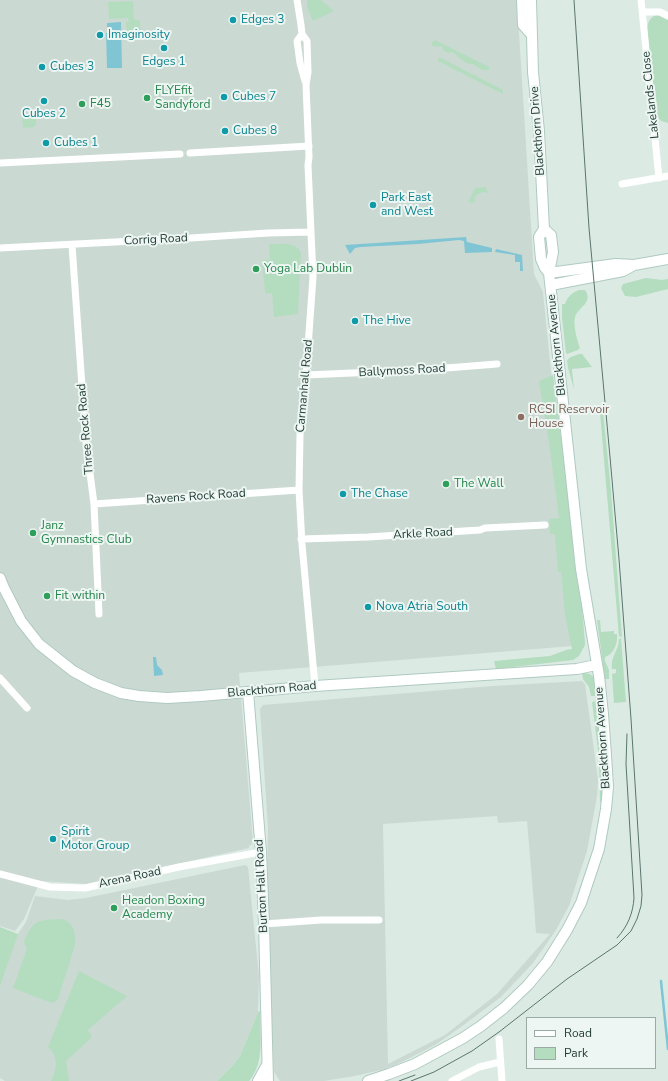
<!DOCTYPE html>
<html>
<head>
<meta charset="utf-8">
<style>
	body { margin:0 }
	#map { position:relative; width:668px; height:1081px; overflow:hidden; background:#dceae4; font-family:"Nunito Sans",sans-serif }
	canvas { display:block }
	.legend { position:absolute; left:526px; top:1017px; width:130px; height:52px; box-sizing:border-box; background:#edf6f2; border:1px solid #9aaaa5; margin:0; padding:5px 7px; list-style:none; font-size:12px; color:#1e3932 }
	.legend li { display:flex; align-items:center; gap:8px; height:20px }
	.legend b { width:20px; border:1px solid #9aaaa5 }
</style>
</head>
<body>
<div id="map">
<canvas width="668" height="1081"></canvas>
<ul class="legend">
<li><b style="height:5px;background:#fff"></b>Road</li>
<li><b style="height:11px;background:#b4ddbf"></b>Park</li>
</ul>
</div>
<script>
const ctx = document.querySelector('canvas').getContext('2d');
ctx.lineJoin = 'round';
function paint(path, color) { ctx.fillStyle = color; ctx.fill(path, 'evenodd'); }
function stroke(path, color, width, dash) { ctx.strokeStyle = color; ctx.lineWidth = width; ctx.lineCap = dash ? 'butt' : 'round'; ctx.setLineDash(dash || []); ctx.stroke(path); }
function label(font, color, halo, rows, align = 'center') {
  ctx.font = font + ' "Nunito Sans",sans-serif'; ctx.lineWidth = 4; ctx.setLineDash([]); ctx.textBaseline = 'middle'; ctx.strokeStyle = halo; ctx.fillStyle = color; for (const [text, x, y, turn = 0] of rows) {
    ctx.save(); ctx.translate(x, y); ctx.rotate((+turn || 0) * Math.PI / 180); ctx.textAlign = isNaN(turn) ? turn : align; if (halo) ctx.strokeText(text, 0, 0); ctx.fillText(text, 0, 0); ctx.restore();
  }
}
paint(new Path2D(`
	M0,0H517L534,274L543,292L551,372L561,442L581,596L585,645L239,673L253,843L249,846V848L87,884L40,881L24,919L15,931L0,926Z
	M582,681L585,684L594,750L598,780L597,796L587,851L569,906L556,930L533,963L501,997L461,1027L435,1045L400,1063L385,1069L355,1076L324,1081H280L274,1072L266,916L268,828L260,709L263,705L492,686ZM497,816L498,823L527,821L534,904L536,933L550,934L497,994L445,1035L388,1064L383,824Z
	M245,865L248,867L259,976L258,1012L240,1056L233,1065L217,1081H5L0,1078V929L17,935L26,922L35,896L67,900L86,898Z`), '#cbd9d3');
paint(new Path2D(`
	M307,0H321L334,11L313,21L307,7Z
	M133,1L134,20H140L141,38L131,39V35H127L126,22L129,21L128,18L109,19L108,2Z
	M659,14L665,17L668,20V123L661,121L656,115L647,29C648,21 651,16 659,14Z
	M435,40L489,67V70H482L473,64C464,65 459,56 452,52L449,53L444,51L442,46L436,47L432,45V42Z
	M439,57L503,90V94L438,61Z
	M22,118H32L36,120V125L34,127L23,128Z
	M485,187L488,192L487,193L484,192C480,192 476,195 474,199L475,201L473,203L468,202L475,188Z
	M269,244C280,244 299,241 301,254L298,314L274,317L272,293L266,294L265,292L262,260H270Z
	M646,278L662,280L668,279V289L636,297L625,296L621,288L623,284Z
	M579,290H585C594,303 578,307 575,317C573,325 577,340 580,348L578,350L567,354L566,353L562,318V304H565C567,297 573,292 579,290Z
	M579,354H582L592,367L572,369L574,389L568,368L567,360L571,357Z
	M553,375L581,596L585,645L579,656L573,660L496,669L494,661L550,656L566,650L572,649L565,615L561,572H558L555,534H550L549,519L559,518L549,443L539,381Z
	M602,410L603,411L611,491L622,637L619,636L600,413H602Z
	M597,620H600L601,632L614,631V634H617C618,643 614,654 605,657V661L609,670V679H605Z
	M621,638L626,702L614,703L612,674L616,673V669H612C610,657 619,650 619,639Z
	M582,673C598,673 595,683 597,696H591L589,687L583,679Z
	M598,701L599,707L597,715L604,778L602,800L600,803L599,758L592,702Z
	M61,919C74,921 76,934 75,945L58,999L53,1003L49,1002L13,988L27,949L24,942C33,919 38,920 61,919Z
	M0,927L18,934L0,986Z
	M79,971L127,996L88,1030L92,1037L66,1061L69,1081H51C57,1070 59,1056 48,1047Z
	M260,1011C260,1034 265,1063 249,1081H217L233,1065L240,1056L258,1012Z`), '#b4ddbf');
paint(new Path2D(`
	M121,22L122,68H107L106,33H110V27H107V23Z
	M466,237L467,242L492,248V252L465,253L464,241L459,240L418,244L361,247L355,248L350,254L345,245Z
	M496,249L522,255L523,271H520V262H515V255L495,252Z
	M153,657H156L157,665L162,670L163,675L154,676Z`), '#80c5d3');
stroke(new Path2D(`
	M661,981L668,1049`), '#80c5d3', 2.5);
const secondary = new Path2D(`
	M522,0L523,25L531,34
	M531,0L533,72L539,131L544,229L539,237L541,259L545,268L549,273
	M549,273L616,264L634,265L668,259
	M551,285L623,271L634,265
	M0,578L4,588L21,621L39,644L73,671L95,683L121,693L139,696L167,698L201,696L315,686L577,669L596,665
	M248,692L261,852L264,924L268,1081
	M258,1081L267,1065
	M368,1081L389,1074L415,1064L463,1038L481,1026L504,1008L528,985L547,962L567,930L581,903L599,849L606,809L608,787L606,755L603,714L599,676L581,569L549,273L553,252L551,235L544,229`);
stroke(secondary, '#afcac1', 12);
stroke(new Path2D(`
	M297,0L301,25L302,34L297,41L300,63L305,81
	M641,0L659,178
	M643,12H660L668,16
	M302,34L307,41L308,72L306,85L309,157L308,165L313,277L306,375L300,435L299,490L302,544L315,686
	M190,153L309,146
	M0,163L180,154
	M622,184L668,176
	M72,245L86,443L94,504L99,614
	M0,248L191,238L268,233L311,232
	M306,375L421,370L497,364
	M94,504L299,490
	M301,539L368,537L480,530L485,528L545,525
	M0,678L27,708
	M0,874L50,887L85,888L179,867L261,852
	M264,924L321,920H379
	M499,1039L502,1081
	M452,1081L479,1067L500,1062`), '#fff', 7);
stroke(secondary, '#fff', 10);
stroke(new Path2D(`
	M617,938C628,926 633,913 634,898L626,764L627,734
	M399,1081L415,1075
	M411,1081L434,1072L472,1051L499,1032L567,979L617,945L631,931L637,919L641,906L642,895L631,719L619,559L610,457L589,228L574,0`), '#58766e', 1);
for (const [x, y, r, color] of [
	[233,20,4,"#0f9aa8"],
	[100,35,4,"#0f9aa8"],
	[164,48,4,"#0f9aa8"],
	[42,67,4,"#0f9aa8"],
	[224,97,4,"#0f9aa8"],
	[147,98,4,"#2e9e5b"],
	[44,101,4,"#0f9aa8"],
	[82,104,4,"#2e9e5b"],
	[225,131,4,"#0f9aa8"],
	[46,143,4,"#0f9aa8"],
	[373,205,4,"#0f9aa8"],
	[256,269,4,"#2e9e5b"],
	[355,321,4,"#0f9aa8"],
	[521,417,4,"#8d6e63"],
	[446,484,4,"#2e9e5b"],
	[343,494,4,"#0f9aa8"],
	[33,533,4,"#2e9e5b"],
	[47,596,4,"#2e9e5b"],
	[368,607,4,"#0f9aa8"],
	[53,839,4,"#0f9aa8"],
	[114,908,4,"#2e9e5b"]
]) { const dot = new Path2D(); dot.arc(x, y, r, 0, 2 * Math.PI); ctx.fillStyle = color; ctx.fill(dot); stroke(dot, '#edf6f2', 1.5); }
label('12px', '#0d838f', '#edf6f2', [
	["Edges 3",241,20],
	["Imaginosity",108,35],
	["Edges 1",164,62,"center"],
	["Cubes 3",50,67],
	["Cubes 7",232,97],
	["Cubes 2",44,114,"center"],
	["Cubes 8",233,131],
	["Cubes 1",54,143],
	["Park East",381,198],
	["and West",381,212],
	["The Hive",363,321],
	["The Chase",351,494],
	["Nova Atria South",376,607],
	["Spirit",61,832],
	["Motor Group",61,846]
], 'left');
label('12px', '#27864d', '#edf6f2', [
	["FLYEfit",155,91],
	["Sandyford",155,105],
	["F45",90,104],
	["Yoga Lab Dublin",264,269],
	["The Wall",454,484],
	["Janz",41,526],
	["Gymnastics Club",41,540],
	["Fit within",55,596],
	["Headon Boxing",122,901],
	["Academy",122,915]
], 'left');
label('12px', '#1e3932', '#edf6f2', [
	["Lakelands Close",651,95,-96],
	["Blackthorn Drive",538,131,-94],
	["Corrig Road",156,240,-3],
	["Blackthorn Avenue",557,345,-96],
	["Ballymoss Road",402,371,-3],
	["Carmanhall Road",305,386,-85],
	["Three Rock Road",86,429,-95],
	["Ravens Rock Road",196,497,-4],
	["Arkle Road",423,534,-3],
	["Blackthorn Road",272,690,-5],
	["Blackthorn Avenue",603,738,-94],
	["Arena Road",130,878,-12],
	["Burton Hall Road",262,886,-93]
]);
label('12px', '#785e54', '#edf6f2', [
	["RCSI Reservoir",529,410],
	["House",529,424]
], 'left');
</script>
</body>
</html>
